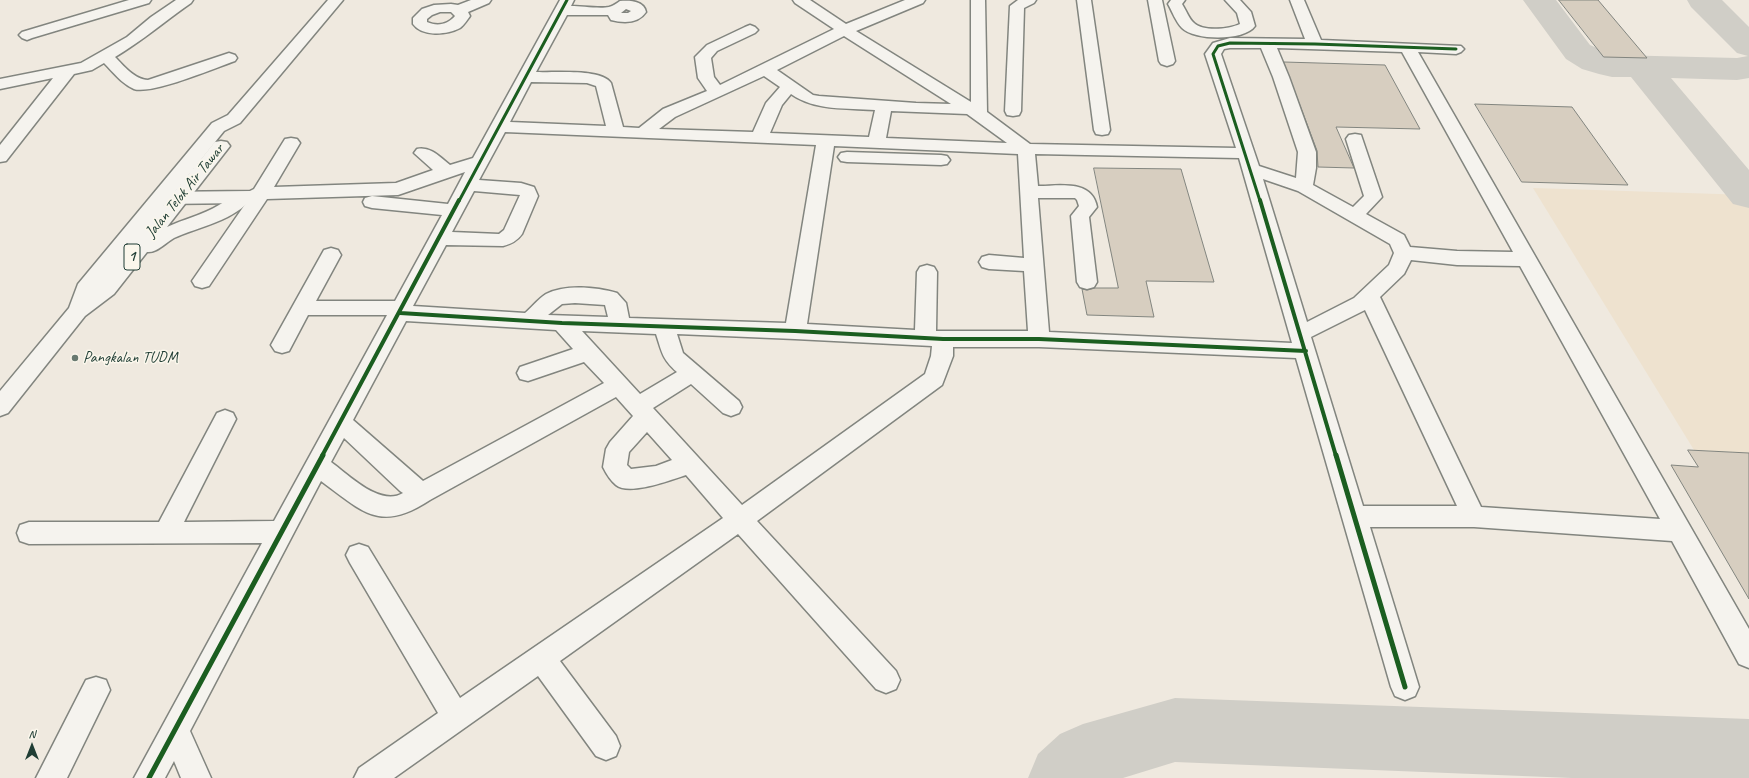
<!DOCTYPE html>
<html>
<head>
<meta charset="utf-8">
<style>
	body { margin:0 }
	#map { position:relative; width:1749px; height:778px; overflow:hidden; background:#efe9df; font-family:Caveat,sans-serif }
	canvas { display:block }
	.north { position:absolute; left:12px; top:726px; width:40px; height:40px; -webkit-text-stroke:3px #fbf7ec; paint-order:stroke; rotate:0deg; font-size:11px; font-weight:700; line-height:16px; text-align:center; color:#1f3d34 }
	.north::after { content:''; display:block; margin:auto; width:14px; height:18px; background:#1f3d34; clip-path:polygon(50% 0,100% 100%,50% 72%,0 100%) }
</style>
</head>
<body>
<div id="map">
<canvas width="1749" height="778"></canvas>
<div class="north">N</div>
</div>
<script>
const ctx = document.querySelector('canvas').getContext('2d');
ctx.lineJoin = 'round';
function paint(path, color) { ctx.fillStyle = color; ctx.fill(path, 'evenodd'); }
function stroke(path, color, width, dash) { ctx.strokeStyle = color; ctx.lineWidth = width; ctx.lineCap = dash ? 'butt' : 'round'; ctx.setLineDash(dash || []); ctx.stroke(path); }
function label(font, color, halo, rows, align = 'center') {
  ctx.font = font + ' Caveat,sans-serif'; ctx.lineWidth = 3; ctx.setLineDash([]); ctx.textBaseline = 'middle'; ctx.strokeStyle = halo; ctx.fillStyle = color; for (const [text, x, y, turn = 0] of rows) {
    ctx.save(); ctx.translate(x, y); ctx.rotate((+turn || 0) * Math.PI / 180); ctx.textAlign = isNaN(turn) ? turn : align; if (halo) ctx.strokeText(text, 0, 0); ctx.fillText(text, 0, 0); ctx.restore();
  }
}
paint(new Path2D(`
	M1533,188L1749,195V453L1694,450Z`), '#eee2cf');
paint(new Path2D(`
	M1523,0H1556L1590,45L1608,53L1614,55L1737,58L1748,56L1737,53L1691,7L1687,0H1722L1749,27V78L1737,80L1671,78L1749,170V208L1733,204L1631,77H1612L1599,74L1582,69L1566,59Z
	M1175,698L1749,719V778H1572L1175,762L1123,778H1028L1038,754L1060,734L1083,724Z`), '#d0cec7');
const building = new Path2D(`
	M1559,0H1598L1647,58L1604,57Z
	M1284,62L1385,65L1420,129L1336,127L1354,168L1318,167L1317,151Z
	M1475,104L1572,107L1628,185L1522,182Z
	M1094,168L1181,169L1214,282L1146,281L1154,317L1087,315L1082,289L1087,290L1095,288H1118Z
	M1688,450L1749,453V599L1671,465L1698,467Z`);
paint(building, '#d7cec0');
stroke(building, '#82857f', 1);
const minor = new Path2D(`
	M129,0H151L149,3L32,38L27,40L22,38L19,35L22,32Z
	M176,0H193L191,3C165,21 142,41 115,57C123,65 135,80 148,80L229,53L235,55L237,58L235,61C215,68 151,95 134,89C122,84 113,72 104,63L92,70L74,74L6,161L0,162V145L53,78L0,89V79L81,63L127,37L151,17Z
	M471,0H491L489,3L468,12L470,16C467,20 464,25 460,28C447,35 422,37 413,24V18L422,9L434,5L451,4L458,5ZM440,12H451L455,16C448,24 438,27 427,22V19L432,15Z
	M560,0H574L571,6C581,6 600,9 609,7C613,6 617,3 620,1C630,0 644,1 646,12C638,24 623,23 611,20L608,15H567L536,72C553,73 601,68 611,83L623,127L639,128L663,109L707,91L698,78L695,57L707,45L745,27L750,25L755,27L758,30L755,33L717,51L711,58L714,77L720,85L834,29L795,3L793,0H810L846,24L905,0H925L923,3L856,31L971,102V0H985L987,112L1030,144L1236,148L1205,54L1213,43L1230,38L1305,39L1290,0H1304L1321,40L1461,46L1464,49L1461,52L1456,54L1418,52L1749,629V668L1739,664L1672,541L1474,527H1370L1419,687L1415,696L1405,700L1395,696L1391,687L1296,358L1039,347H953V356L942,385L757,521L896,671L900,680L896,689L886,693L876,689L738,534L560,661L616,736L620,746L616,756L606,760L596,756L538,676L394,778H354L359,768L438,713L350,563L346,555L350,547L359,544L368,547L460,698L723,518L686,475C671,480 629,496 616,485C610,480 606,473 603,467L606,449L610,442L633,416L616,397L430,500C380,533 363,512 321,481L190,731L211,778H181L174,761L165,778H134L262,543L29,544L20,541L17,533L20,525L29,522H159L217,413L225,410L233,413L236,419L184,522L274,521L387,315H308L289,351L282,353L275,351L271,345L324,250L331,248L338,250L341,255L316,301H395L442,215L372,208L365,206L363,202L365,198L372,196L448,204L465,172L398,195L267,199L209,286L202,288L195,286L192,281L246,203L160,204L154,202L151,198L154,194L160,192L250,191L254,189L285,139L291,138L297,139L300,143L274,187L396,183L433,170L414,153L417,149C430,146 440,157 450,165L473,158ZM626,9L631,11L628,13H621ZM844,36L951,104L916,103L819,96L813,95L777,70ZM1230,48H1261L1273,77L1298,152L1296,178L1259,166L1221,54L1224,49ZM1277,48L1402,52L1513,252L1457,251L1410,247L1404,235L1366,214L1382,197L1361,135L1355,134L1349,135L1346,139L1364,196L1353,207L1313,185L1316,168V152L1289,77ZM764,76L780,87L766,103L753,132L659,129L675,117ZM531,82L587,83L596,86L606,126L510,122ZM791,94C815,111 847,108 875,110L869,137L770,133L782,105ZM891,111L967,114L1007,143L886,138ZM505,132L816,145L786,323L629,318L626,303L617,293C597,287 565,284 546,294C538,299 532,307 525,313L413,306L446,245L503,246C511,244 517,241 522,234L538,196L534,187L521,183L479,180ZM834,146L1018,154L1024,258L989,255L982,257L979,262L982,267L989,269L1024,271L1028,331H936L937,272L934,267L927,265L920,267L917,272L915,330L807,324ZM1035,154L1239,158L1292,343L1049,332L1038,198H1075L1077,200L1079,206L1071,216L1077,282L1080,287L1087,289L1094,287L1097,282L1089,217L1097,207C1092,179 1059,186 1038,186ZM1263,179L1298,191L1390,244L1394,253L1389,265L1354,298L1307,322ZM474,191L520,195L504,230L499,234L452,232ZM1411,260L1457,265L1520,266L1660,519L1481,507L1380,297L1404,274ZM575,303L605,305L608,317L548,315L562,304ZM1365,310L1457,506H1363L1311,337ZM406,321L556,330L573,349L520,367L517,373L520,379L528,381L584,362L604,383L423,481L353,420ZM582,331L656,334C662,352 662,359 677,372L640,394ZM677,334L795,339L932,346L931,356L925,374L742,505L653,408L691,384L723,413L731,416L739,413L742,407L739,401L683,353ZM647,432L672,460L656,466L631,469L627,465L629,452ZM344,438L400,491L403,493C380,507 349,475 331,462Z
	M1018,0H1036L1034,3L1024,8L1021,111L1019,115L1013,116L1007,115L1005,111L1010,6Z
	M1077,0H1091L1110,130L1108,134L1102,135L1096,134L1094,130Z
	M1148,0H1162L1175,61L1173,64L1167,66L1161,64L1159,61Z
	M1171,0H1185L1182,4C1186,10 1189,19 1194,23C1204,32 1229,29 1240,24L1237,13L1225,0H1240L1251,12L1255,26C1245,41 1195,41 1182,28C1176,22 1172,11 1168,4Z
	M847,152L941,155L947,156L950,160L947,164L941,165L847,162L841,161L838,157L841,153Z
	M96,677L106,680L110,690L67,778H36L86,680Z`);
const major = new Path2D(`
	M328,0H343L240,123L224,131L141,233L215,142L221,141L227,142L230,146L167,227C184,219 203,215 219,205C230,199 236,189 249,193L252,197C237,220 198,227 174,238C165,243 157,253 147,252L114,294L85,316L8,413L0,416V391L69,308L78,284L212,123L228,115Z`);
stroke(minor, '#82857f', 3);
stroke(major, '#82857f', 3);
paint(minor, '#f5f3ee');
paint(major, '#f5f3ee');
stroke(new Path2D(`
	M459,201L567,0
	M1260,201L1213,54L1218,46L1230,43L1315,44L1456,49`), '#1b5e20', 3);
stroke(new Path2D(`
	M1260,200L1336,456
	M400,313L562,323L795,331L943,339H1039L1306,351
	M322,456L459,200`), '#1b5e20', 4);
stroke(new Path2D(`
	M1336,455L1405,687
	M149,778L323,455`), '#1b5e20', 5);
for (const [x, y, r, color] of [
	[75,358,4,"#687970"]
]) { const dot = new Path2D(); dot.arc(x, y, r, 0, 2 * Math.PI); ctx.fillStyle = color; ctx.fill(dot); stroke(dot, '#fbf7ec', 1.5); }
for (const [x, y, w] of [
	[132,257,16]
]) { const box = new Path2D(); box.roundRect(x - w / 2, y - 13, w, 26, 3); ctx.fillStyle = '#fbf7ec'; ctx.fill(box); stroke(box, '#1f3d34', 1); }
label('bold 15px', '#1f3d34', null, [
	["1",132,257]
]);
label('16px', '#1f3d34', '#fbf7ec', [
	["Jalan Telok Air Tawar",185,191,-51]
]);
label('16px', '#1f3d34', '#fbf7ec', [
	["Pangkalan TUDM",83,358]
], 'left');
</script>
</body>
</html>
